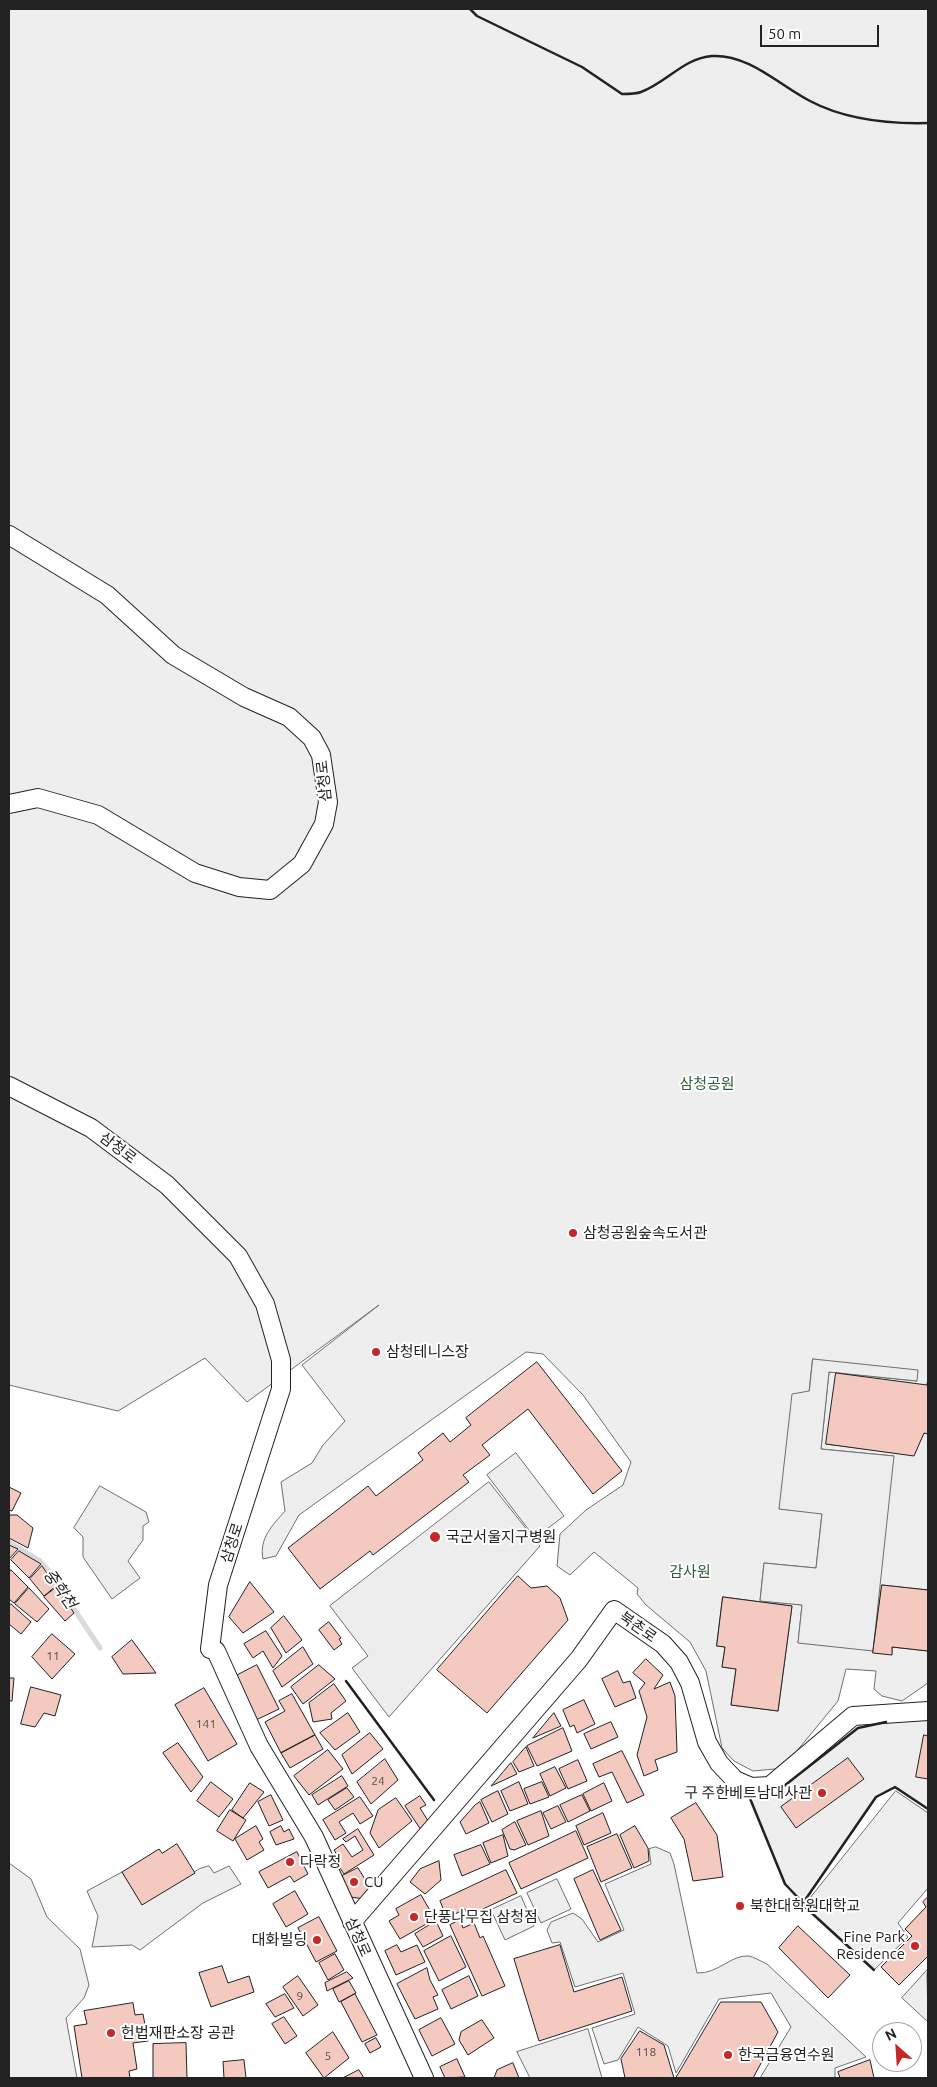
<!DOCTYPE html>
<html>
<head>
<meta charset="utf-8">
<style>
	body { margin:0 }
	#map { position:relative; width:937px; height:2087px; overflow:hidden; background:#fff; font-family:Ubuntu,sans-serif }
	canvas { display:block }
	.frame { position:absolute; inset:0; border:10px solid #222; pointer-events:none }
	.north { position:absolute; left:872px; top:2022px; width:50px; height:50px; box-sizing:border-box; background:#fff; border:1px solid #a7a7a7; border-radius:50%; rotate:334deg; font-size:14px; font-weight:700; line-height:20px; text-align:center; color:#222 }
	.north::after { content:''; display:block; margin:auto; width:18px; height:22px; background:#c62828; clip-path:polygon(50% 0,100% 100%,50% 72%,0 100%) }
	.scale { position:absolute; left:760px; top:25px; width:119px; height:22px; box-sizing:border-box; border:2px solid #222; border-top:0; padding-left:6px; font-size:15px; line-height:18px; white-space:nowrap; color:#222; -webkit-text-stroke:4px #fff; paint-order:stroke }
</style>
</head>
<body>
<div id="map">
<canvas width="937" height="2087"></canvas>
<div class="frame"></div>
<div class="north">N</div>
<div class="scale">50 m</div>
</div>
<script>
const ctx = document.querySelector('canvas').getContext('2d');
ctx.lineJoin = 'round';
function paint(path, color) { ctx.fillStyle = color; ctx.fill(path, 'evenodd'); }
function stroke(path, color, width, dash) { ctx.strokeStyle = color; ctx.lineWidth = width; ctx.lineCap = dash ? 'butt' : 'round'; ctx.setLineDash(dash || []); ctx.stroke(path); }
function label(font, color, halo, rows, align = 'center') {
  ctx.font = font + ' Ubuntu,"Noto Sans KR",sans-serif'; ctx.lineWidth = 4; ctx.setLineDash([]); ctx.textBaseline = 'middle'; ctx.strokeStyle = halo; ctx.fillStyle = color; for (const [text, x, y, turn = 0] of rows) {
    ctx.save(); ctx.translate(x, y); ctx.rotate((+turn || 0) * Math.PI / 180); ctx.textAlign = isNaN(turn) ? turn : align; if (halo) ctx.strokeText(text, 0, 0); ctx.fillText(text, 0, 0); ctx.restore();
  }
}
const green = new Path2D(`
	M9,9H928V1379L927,1385L826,1444L913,1455L924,1433L928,1434V1590L882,1585L873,1652L892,1654V1647L928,1651V1683L902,1701L882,1696L874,1689L876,1671L846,1669L838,1701L796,1752L775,1769L753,1771L734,1761L722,1748L706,1671L690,1642L646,1605L637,1594L638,1588L594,1552L570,1575L557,1566L560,1534L586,1510L623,1485L631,1462L583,1395L543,1354L526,1352L299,1515L276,1556L263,1559C259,1538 272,1526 285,1511L281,1482L312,1463L323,1445L345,1421L302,1365L379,1305L247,1402L205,1358L118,1411L9,1385ZM813,1359L917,1381L829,1372L821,1449L894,1456L798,1643L802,1605L760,1600L764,1563L816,1568L822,1513L779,1509L809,1391ZM723,1597L792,1606L778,1711L731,1705L736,1669L722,1667L725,1647L717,1646Z
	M516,1453L564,1516L535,1538L487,1475Z
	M919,1719H928V1809L895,1788L876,1797L803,1903L785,1884L749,1796L784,1786L858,1728L873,1724Z
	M896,1791L928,1813V1888L898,1923L908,1937L874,1970L804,1906Z
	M656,1847L670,1853L674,1864L697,1973C718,1974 732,1954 749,1956C754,1957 762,1962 767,1964L866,2057L835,2068V2078H760L791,2027L771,1993L719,1999L676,2073L668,2046L638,2027L618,2060L604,2064L592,2028L635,2014L623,1973L575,1987L560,1942L552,1943L547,1930L551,1922L573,1913L582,1919L598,1942L624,1930L605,1884L651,1864L649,1849Z
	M9,1863L31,1879L47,1917L80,1949L89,1985L84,1998L66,2018L77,2078H9Z
	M209,1866L214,1873L229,1866L241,1884L203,1903L140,1950L132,1945L92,1947L98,1916L87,1891L122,1872L142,1904L199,1869Z
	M557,1879L571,1909L541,1923L527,1893Z
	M521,1896L534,1926L505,1940L491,1910Z
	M928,1969L927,1974L928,2022L902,1998Z`);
paint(green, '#eee');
stroke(green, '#6f6f6f', 1);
const parking = new Path2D(`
	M813,1359L918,1370L917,1381L829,1372L821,1449L894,1456L873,1651L798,1643L802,1605L760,1601L764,1563L816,1568L822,1514L779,1509L792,1394L809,1391Z
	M489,1482L540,1546L389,1717L352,1668L368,1656L330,1606Z
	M100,1486L146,1512L149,1522L143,1526V1540L128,1561L140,1578L112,1599L83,1557V1537L74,1528Z
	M588,2029L602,2078H530L517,2052Z`);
paint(parking, '#ededed');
stroke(parking, '#6f6f6f', 1);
stroke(new Path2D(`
	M9,1542L40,1561L48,1570L100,1648`), '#d9d9d9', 5);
const building = new Path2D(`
	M537,1362L622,1471L593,1494L528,1409L482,1445L490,1455L463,1475L469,1482L373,1555L370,1551L320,1589L288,1548L368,1486L376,1496L423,1460L418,1453L443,1433L450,1442L471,1425L466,1418Z
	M836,1373L927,1385L928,1379V1434L924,1433L914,1456L826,1444Z
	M9,1487L21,1493L12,1511L9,1510Z
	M10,1515H17L33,1528L28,1548L9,1538Z
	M9,1545L18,1549L9,1559Z
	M19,1551L41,1564L29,1578L11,1560Z
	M42,1566L56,1586L44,1596L30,1579Z
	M11,1570L28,1587L14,1603L9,1599V1573Z
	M518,1576L531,1588L547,1586L560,1598L568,1620L487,1713L437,1670Z
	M250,1582L274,1612L243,1633L229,1617Z
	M882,1585L928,1590V1651L892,1647V1655L873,1653Z
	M57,1587L74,1613L65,1621L44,1597Z
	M29,1588L49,1609L37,1622L15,1604Z
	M723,1597L792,1606L778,1711L731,1705L736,1669L722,1667L725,1647L717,1646Z
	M11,1604L31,1622L21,1634L9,1624V1606Z
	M284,1616L302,1640L286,1653L271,1628Z
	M329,1622L341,1638L339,1639L342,1644L334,1650L319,1630Z
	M266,1631L282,1656L273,1668L263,1651L253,1658L244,1644Z
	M52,1634L75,1654L52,1679L32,1657Z
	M132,1640L156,1673L123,1674L112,1657Z
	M303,1647L313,1664L282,1687L273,1671Z
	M646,1659L663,1675L654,1689L670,1682L675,1696L677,1752L655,1760L658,1770L644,1776L637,1755L647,1717L639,1691L645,1683L633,1673Z
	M257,1665L279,1709L256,1720L234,1677Z
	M319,1665L335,1679L303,1704L291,1687Z
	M618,1671L623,1683L630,1681L636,1698L615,1707L602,1679Z
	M9,1678H14L12,1701H9Z
	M334,1684L346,1701L331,1713L332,1719L313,1722L309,1703Z
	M31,1687L61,1695L55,1716L44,1713L35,1727L21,1724Z
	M204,1688L237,1744L208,1761L175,1705Z
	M292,1694L315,1735L281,1753L265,1722L285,1711L279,1701Z
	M584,1700L595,1724L577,1733L574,1725L570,1727L563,1710Z
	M348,1713L360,1732L335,1750L320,1733Z
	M554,1713L561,1726L533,1738Z
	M611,1722L618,1737L591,1749L584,1734Z
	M563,1728L572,1751L537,1766L527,1746Z
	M370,1733L383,1749L352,1774L342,1755Z
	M315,1735L323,1749L290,1768L281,1753Z
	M924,1735L928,1736V1779L916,1777Z
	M178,1743L203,1777L191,1792L163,1753Z
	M526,1747L534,1766L519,1772L513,1762Z
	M328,1750L343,1769L309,1795L294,1776Z
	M622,1751L644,1795L627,1803L612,1772L599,1777L593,1764Z
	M848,1758L864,1779L796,1828L781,1807Z
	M385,1759L398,1780L371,1804L357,1782Z
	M578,1760L587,1781L568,1789L559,1769Z
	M511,1763L517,1774L491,1786L503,1772Z
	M555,1767L566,1788L550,1796L540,1774Z
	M342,1776L348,1786L318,1805L312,1795Z
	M211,1782L233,1799L219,1817L197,1801Z
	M519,1782L528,1804L510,1811L501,1791Z
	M542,1782L549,1797L530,1804L524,1789Z
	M250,1783L264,1792L243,1818L232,1810Z
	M604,1783L612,1801L591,1811L583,1794Z
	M347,1788L354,1797L335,1810L328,1800Z
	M498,1791L508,1814L492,1822L481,1800Z
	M271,1795L283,1820L269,1826L258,1802Z
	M582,1795L590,1811L568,1822L560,1805Z
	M420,1796L426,1805L420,1808L430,1824L423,1833L405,1806Z
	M360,1797L373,1816L360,1824L353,1813L339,1822L346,1833L335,1840L323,1820Z
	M396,1798L412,1821L379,1848L370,1833L378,1810Z
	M480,1802L489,1823L466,1834L460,1822L475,1805Z
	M696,1803L717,1835L723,1877L693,1881L684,1839L671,1818Z
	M558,1806L566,1822L551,1829L543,1813Z
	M230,1810L246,1820L233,1841L217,1831Z
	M541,1811L549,1836L528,1845L517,1821Z
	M603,1813L611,1833L584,1845L576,1826Z
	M515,1822L526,1845L514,1850L510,1849L502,1830Z
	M256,1826L263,1839L259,1842L264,1850L247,1860L235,1839Z
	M281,1826L284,1832L289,1829L294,1839L276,1845L270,1832Z
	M635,1826L648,1848L649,1861L634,1868L620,1835Z
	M358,1829L374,1855L344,1874L336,1862L340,1860L334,1850L343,1844L352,1857L363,1850L355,1836L346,1842L343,1839Z
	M576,1831L588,1858L521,1889L509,1863Z
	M617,1834L632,1868L601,1882L587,1847Z
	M503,1835L508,1856L491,1863L483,1843Z
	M177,1844L195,1873L142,1905L122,1872L159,1849L162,1853Z
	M481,1845L490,1864L462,1876L454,1855Z
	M297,1852L308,1874L294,1882L290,1876L268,1888L259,1872Z
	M439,1861L441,1880L425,1894L410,1882L420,1869Z
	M358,1868L370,1887L365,1899L350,1897L340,1877Z
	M506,1870L517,1893L468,1916L465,1909L447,1918L440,1901Z
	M593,1870L621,1930L600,1940L574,1879Z
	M295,1891L308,1914L286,1927L273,1904Z
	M421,1895L435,1919L400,1939L389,1921L399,1915L396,1909Z
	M928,1897V1956L899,1985L881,1967L912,1936L905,1929L926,1907L923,1902Z
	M319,1917L337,1951L316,1962L298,1928Z
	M460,1920L463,1928L474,1923L480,1938L483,1936L505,1986L482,1996L450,1925Z
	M436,1921L443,1936L423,1947L415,1934Z
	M798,1926L850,1975L828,1998L779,1948Z
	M451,1936L466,1967L439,1981L424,1951Z
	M397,1945L401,1952L417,1945L425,1962L396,1975L385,1951Z
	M560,1945L574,1992L622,1977L632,2011L539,2041L514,1959Z
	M335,1954L344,1970L328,1980L319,1963Z
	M222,1966L228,1983L249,1976L254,1992L211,2007L199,1973Z
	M427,1968L430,1980L438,1995L433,1997L438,2009L415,2019L397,1984Z
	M347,1972L353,1978L327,1991L325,1983Z
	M298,1976L318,2005L303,2016L283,1987Z
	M469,1976L478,1996L451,2009L442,1990Z
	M349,1981L356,1993L339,2002L333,1989Z
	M285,1994L294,2008L275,2017L266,2004Z
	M355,1994L377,2035L362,2042L341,2002Z
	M721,2002H761L778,2032L753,2078H676Z
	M133,2003L135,2015L143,2014L148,2041L133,2043L137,2069L129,2071L130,2078H82L74,2026L87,2024L84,2011Z
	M284,2017L297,2036L285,2044L272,2024Z
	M441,2018L455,2044L432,2056L419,2030Z
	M482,2020L494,2038L468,2055L459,2040L461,2032Z
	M640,2031L664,2045L674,2078H625L621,2059Z
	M333,2032L349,2058L324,2078L306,2053Z
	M376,2038L381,2047L370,2053L365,2044Z
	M186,2043L187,2078H153V2044Z
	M457,2059L465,2077L445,2078L440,2067Z
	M244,2060L246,2078H224L223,2062Z
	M870,2060L874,2078H840L838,2072Z
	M513,2063L519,2078H494L497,2070Z
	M359,2070L364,2078H343Z`);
paint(building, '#f3c9c0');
stroke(building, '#222', 1);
const minor = new Path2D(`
	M9,535L107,595L173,655L244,697L289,717L312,738L321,755L328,802L324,824L302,864L270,890L239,887L195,873L98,815L38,798L9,804
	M9,1086L91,1128L167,1185L238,1256L265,1304L281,1360V1389L218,1585L210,1649L216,1651L259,1746L314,1837L424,2078
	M352,1922L579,1659L614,1610L663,1644L679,1662L690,1683L707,1742L719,1763L735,1780L751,1787L770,1786L853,1716L928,1711`);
stroke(minor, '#222', 20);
stroke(minor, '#fff', 18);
stroke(new Path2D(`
	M470,9L477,16L582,67L622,94C628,94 636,94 641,92C666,83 684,58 712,56C749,54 779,85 810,101C846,120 889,124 928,123
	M346,1681L434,1800
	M777,1789L784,1786L858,1728L886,1722
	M753,1795L749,1796L785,1884L803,1903L876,1797L895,1787L928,1809
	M804,1906L874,1970`), '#222', 2.5);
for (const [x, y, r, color] of [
	[573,1233,5,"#c62828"],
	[376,1352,5,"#c62828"],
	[435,1537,6,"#c62828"],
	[822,1793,5,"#c62828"],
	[290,1862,5,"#c62828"],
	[354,1882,5,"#c62828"],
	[740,1906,5,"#c62828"],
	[414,1917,5,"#c62828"],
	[317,1940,5,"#c62828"],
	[915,1946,5,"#c62828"],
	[111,2033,5,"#c62828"],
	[728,2055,5,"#c62828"]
]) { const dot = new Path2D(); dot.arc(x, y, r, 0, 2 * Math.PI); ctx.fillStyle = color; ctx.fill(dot); stroke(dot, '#fff', 2); }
label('12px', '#564c4a', null, [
	["11",53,1656],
	["141",206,1724],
	["24",378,1781],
	["9",300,1996],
	["118",646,2052],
	["5",328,2056]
]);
label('15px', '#222', '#fff', [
	["삼청로",324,781,-96],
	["삼청로",118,1148,37],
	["삼청로",232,1543,-72],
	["북촌로",638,1627,35],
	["삼청로",358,1937,66]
]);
label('15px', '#2f5e38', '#fff', [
	["삼청공원",707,1084],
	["감사원",690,1572]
]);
label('15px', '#222', '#fff', [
	["삼청공원숲속도서관",583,1233],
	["삼청테니스장",386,1352],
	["국군서울지구병원",446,1537],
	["구 주한베트남대사관",812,1793,"right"],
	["다락정",300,1862],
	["CU",364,1882],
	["북한대학원대학교",750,1906],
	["단풍나무집 삼청점",424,1917],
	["Fine Park",905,1937,"right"],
	["Residence",905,1954,"right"],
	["대화빌딩",307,1940,"right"],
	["헌법재판소장 공관",121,2033],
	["한국금융연수원",738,2055]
], 'left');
label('italic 16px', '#222', '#fff', [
	["중학천",60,1589,55]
]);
</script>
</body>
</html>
